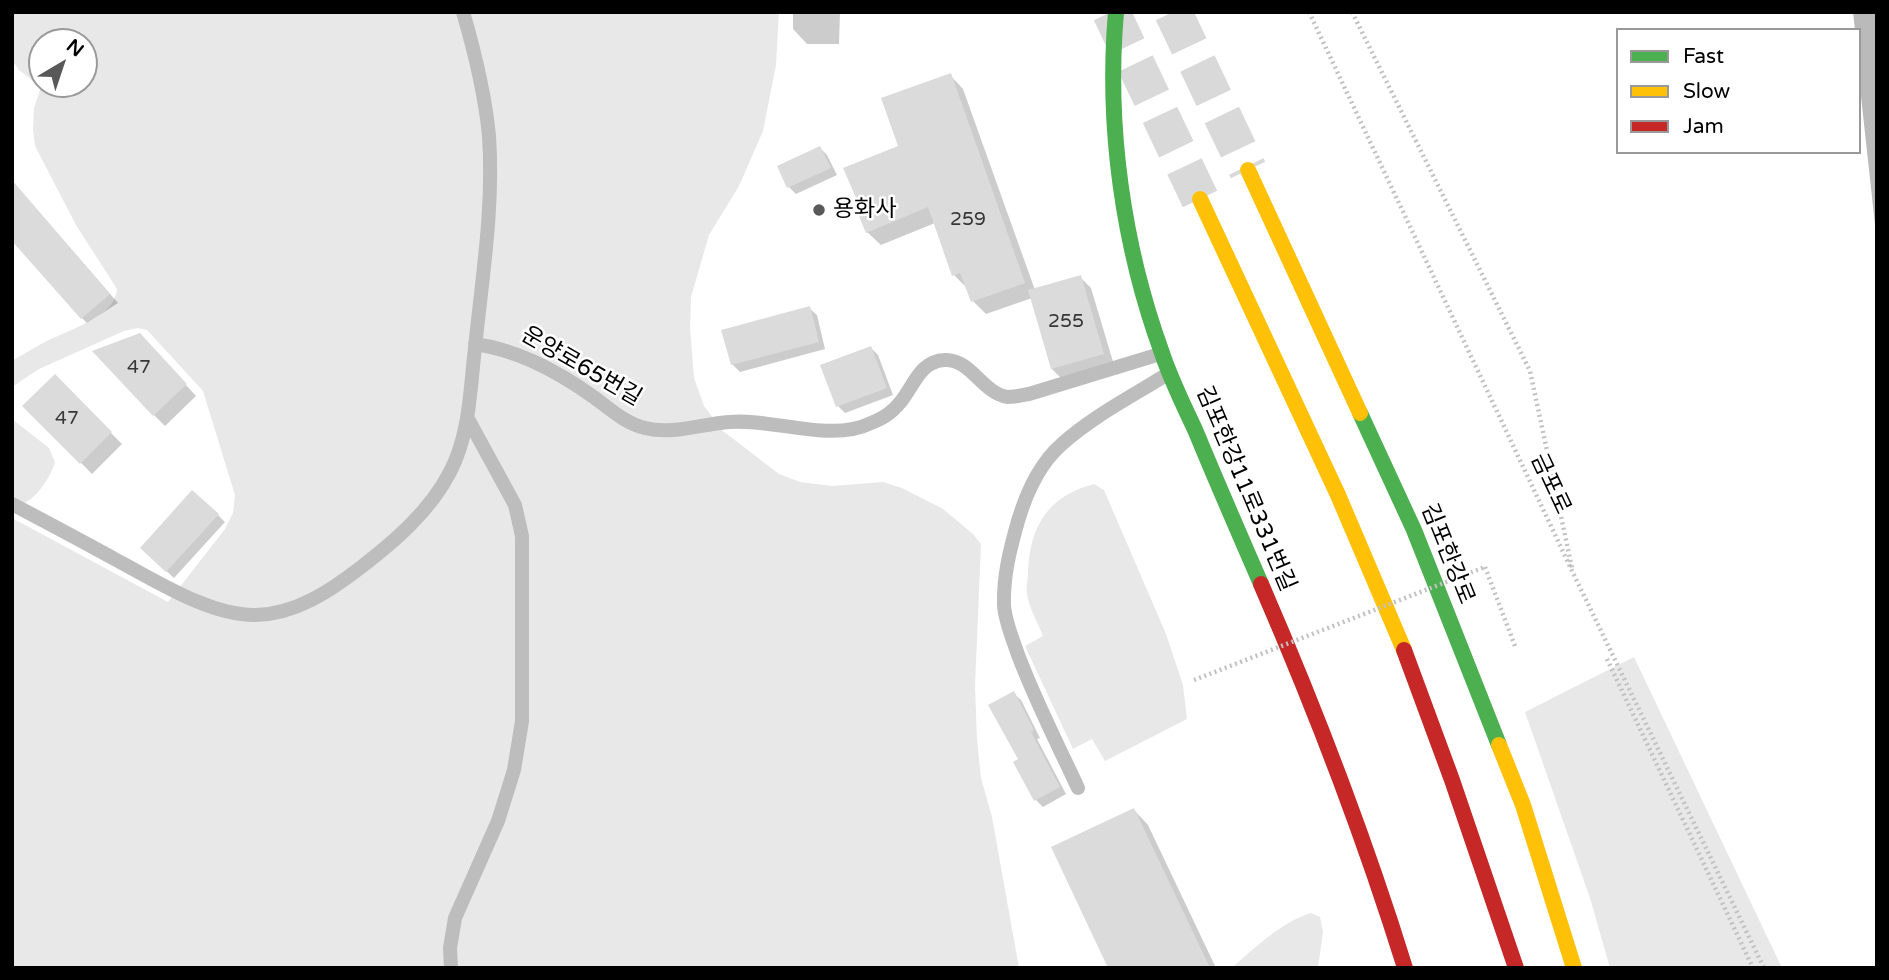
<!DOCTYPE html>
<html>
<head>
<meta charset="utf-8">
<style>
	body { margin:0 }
	#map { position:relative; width:1889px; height:980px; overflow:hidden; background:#fff; font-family:"Varela Round",sans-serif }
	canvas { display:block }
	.frame { position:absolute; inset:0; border:14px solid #000; pointer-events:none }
	.legend { position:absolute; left:1616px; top:28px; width:245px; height:126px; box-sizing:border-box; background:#fff; border:2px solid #999; margin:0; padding:9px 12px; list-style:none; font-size:21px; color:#000 }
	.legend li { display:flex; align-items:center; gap:14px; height:35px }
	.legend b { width:35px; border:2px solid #999 }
	.north { position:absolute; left:28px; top:28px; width:70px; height:70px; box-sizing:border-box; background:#fff; border:2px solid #999; border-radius:50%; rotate:39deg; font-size:19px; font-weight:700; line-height:28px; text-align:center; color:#000 }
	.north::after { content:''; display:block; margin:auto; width:24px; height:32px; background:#595959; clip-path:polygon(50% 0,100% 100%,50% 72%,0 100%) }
</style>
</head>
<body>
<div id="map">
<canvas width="1889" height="980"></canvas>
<div class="frame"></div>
<ul class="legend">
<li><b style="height:9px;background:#4caf50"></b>Fast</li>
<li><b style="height:9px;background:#ffc107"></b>Slow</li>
<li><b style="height:9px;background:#c62828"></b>Jam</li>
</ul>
<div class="north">N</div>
</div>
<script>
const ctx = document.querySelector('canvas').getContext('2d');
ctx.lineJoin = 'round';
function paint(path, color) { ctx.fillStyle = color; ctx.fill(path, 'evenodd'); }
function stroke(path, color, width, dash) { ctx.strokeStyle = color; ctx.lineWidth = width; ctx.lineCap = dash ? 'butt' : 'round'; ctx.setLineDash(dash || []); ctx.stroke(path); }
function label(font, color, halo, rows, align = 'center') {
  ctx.font = font + ' "Varela Round","Noto Sans KR",sans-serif'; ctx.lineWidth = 5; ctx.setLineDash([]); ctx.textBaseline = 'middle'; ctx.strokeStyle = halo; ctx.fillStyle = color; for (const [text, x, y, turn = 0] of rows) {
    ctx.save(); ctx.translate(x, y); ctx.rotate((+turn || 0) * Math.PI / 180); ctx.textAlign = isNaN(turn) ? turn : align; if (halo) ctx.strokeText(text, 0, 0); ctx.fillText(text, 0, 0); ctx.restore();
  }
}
paint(new Path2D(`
	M12,12H779L776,65L763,131L739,186L709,235L691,297L690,328L694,378L704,406L723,431L779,474L800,482L832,486L883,482L902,488L943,509L973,534L981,544L975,686L977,740L981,778L992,817L1019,968H12V518L168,602L225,529L233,513L235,495L203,391L147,330L137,328L124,331L39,369L12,387V361C23,354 34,348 45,342C67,330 115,318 117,289L76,225L35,146L33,130L34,108L41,87L19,70L12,60ZM42,42H84V84H42Z
	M12,419L49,448L55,462C51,476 38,497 24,503L12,497Z
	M1094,484L1104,490L1166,634L1183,685L1187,719L1105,761L1092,739L1073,749L1025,646L1043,636C1038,623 1029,608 1027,594C1026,588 1028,579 1028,572C1030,526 1048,496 1094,484Z
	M1634,657L1782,968H1610L1590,898L1525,712Z
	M1311,913L1320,917L1323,932L1318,968H1232C1253,949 1283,921 1311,913Z`), '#e8e8e8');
paint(new Path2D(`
	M1853,12H1877V243L1859,78V30H1855Z`), '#bababa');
paint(new Path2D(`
	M793,12H840L839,44H807L793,29Z
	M950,75L963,89L1035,290L1080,277L1091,288L1114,365L1063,380L1052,369L1032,298L986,314L973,301L967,288L954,275L935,223L881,245L867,232L900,147Z
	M820,148L827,155L837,175L796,194L789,187Z
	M12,181L118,303L87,323L76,312Z
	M809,308L817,315L825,349L740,372L732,364Z
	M150,346L196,396L165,426L154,415Z
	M871,348L878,355L893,395L845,413L838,406Z
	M55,377L122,444L92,474L25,406Z
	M218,515L225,522L174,578L149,555Z
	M1013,693L1021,700L1040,738L1037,739L1066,794L1043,807L1036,800L1020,760Z
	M1134,810L1148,825L1216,968H1110Z`), '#0003');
paint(new Path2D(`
	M951,73L1025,283L971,302L960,273L952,276L928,207L866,233L856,209L860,207L843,168L898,146L881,98Z
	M820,146L831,168L787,188L777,166Z
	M12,180L110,294L81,319L12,241Z
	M1081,275L1104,354L1051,369L1028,290Z
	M810,306L819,342L731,365L721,330Z
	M140,333L187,384L153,416L92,351Z
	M871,346L887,388L836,407L820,365Z
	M55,374L112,432L80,464L22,406Z
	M192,490L219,514L166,572L140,548Z
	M1014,691L1034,730L1031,732L1060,787L1034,801L1013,762L1018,759L988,705Z
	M1134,808L1210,968H1108L1051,847Z`), '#dbdbdb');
stroke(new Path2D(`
	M1111,12L1200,199
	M1173,12L1248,170`), '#d9d9d9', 38, [38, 19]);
stroke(new Path2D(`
	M1309,12L1574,575L1764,968
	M1352,12L1530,371L1572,568
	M1485,567L1515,646
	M1607,659L1753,968`), '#c2c2c2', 4.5, [2, 3.5]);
stroke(new Path2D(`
	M475,344C519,350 559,372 595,398C611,410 625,423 645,428C672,435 702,424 729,422C773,418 831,443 871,423C879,420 888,415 894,409C913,393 916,361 945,360C971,359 983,394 1008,397C1015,397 1023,395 1029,394L1160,354
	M12,504C48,523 84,542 120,562C158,582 211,616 256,615C296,614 330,591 360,568C395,541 430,511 450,472C470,434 470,389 475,348C482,278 494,207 489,136C485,94 475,53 463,12
	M1078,788C1057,743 1034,698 1017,652C1012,637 1005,621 1004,605C1003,577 1010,549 1018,521C1026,494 1040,463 1062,444C1093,416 1133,396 1169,373
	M451,968L450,948L455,918L498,821L514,770L522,721V536L515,505L467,417`), '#bdbdbd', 14);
stroke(new Path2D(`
	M1116,12C1106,126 1123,246 1162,353C1171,380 1184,406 1196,432C1217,483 1239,533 1261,584
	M1360,413L1414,530L1499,745`), '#4caf50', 16);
stroke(new Path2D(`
	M1248,170L1360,413
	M1200,199L1338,495L1404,650
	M1499,745L1523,805L1574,968`), '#ffc107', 16);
stroke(new Path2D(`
	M1261,584C1316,711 1364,836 1405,968
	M1404,650L1452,780L1516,968`), '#c62828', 16);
stroke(new Path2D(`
	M1194,680L1485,567`), '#c2c2c2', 4.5, [2, 3.5]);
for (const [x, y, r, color] of [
	[819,210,7,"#595959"]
]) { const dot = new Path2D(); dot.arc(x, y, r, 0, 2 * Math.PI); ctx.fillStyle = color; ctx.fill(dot); stroke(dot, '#fff', 2.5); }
label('19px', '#373737', null, [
	["259",968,220],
	["255",1066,322],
	["47",139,368],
	["47",67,419]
]);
label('23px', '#000', '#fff', [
	["용화사",833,210]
], 'left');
label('23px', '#000', '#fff', [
	["운양로65번길",581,367,30],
	["금포로",1550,484,65],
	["김포한강11로331번길",1245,489,67],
	["김포한강로",1447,554,68]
]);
</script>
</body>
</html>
